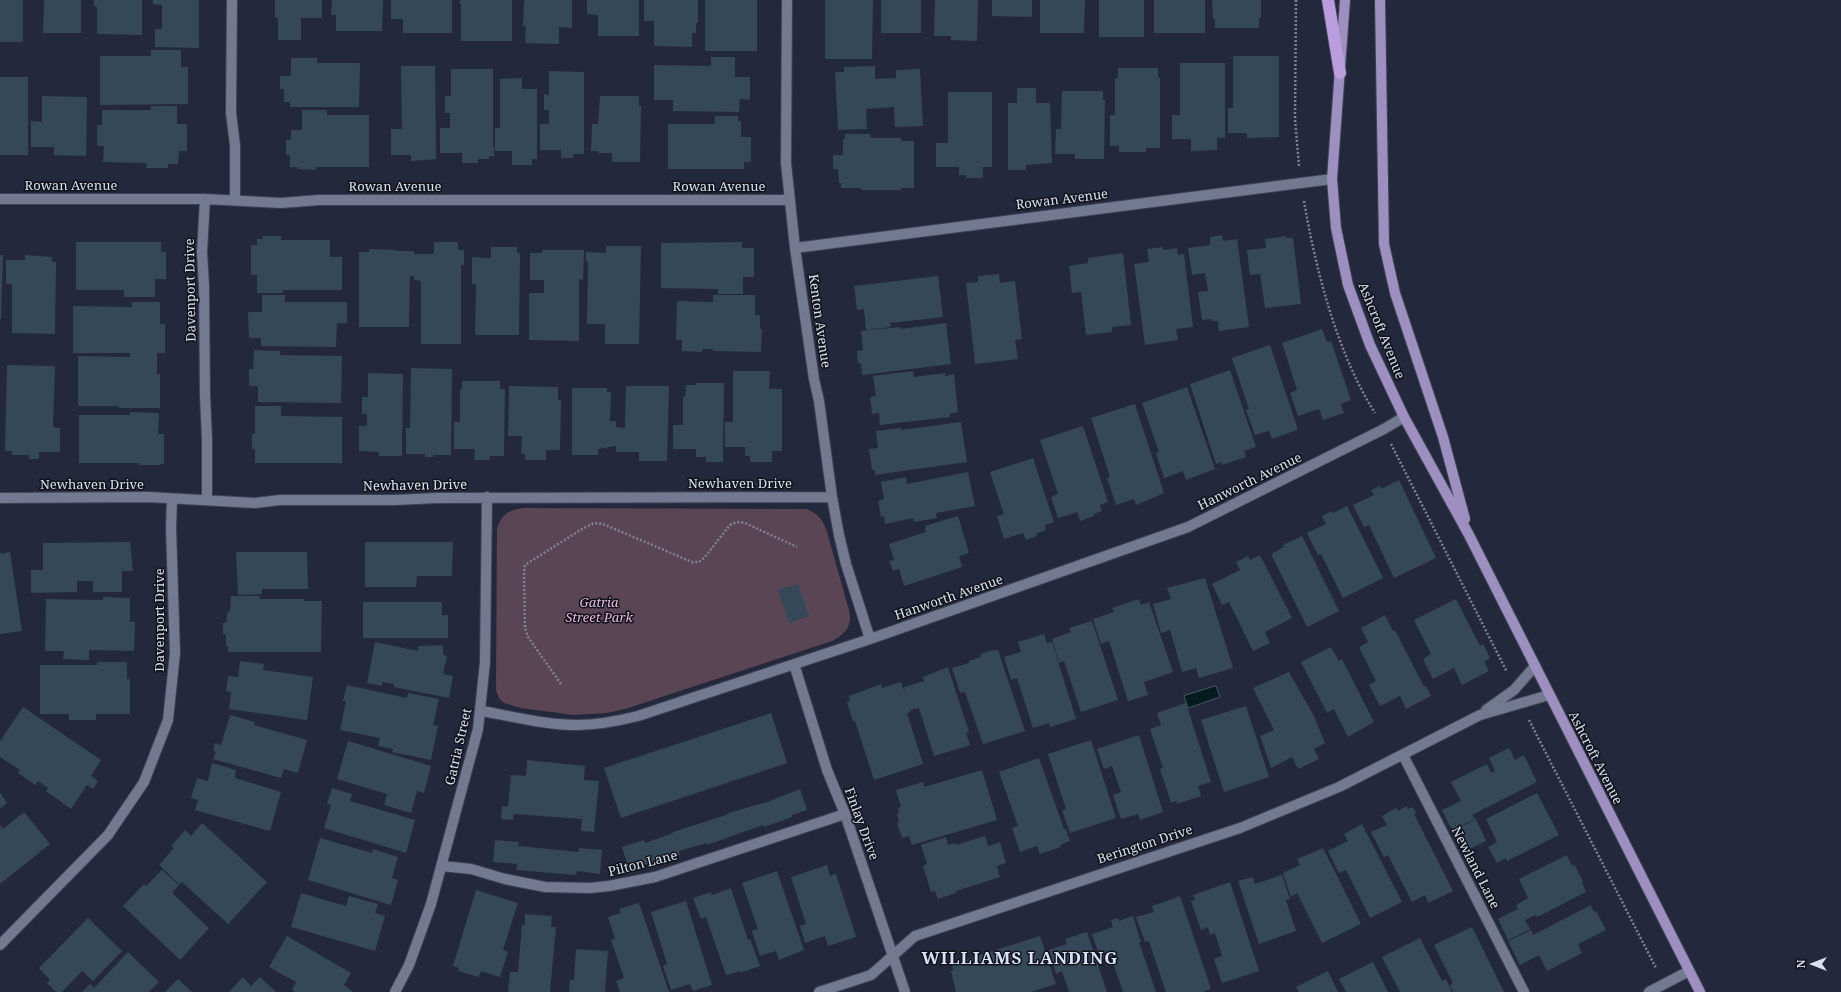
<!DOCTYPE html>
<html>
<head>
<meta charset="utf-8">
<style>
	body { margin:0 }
	#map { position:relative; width:1841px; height:992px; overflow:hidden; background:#24283c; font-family:"Noto Serif",serif }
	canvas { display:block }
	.north { position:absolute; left:1793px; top:944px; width:40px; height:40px; -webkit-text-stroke:3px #0f121a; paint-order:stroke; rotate:270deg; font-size:11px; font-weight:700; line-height:16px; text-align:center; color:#dde1ee }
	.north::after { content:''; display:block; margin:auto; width:14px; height:18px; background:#dde1ee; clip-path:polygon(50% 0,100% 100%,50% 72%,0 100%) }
</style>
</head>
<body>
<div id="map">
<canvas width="1841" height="992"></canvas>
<div class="north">N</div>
</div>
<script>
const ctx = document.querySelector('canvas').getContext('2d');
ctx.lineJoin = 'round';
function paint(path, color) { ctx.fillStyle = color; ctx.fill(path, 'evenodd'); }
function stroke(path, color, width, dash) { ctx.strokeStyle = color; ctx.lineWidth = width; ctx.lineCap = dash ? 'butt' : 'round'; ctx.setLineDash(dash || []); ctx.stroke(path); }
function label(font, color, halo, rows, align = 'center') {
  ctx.font = font + ' "Noto Serif",serif'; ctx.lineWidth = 3; ctx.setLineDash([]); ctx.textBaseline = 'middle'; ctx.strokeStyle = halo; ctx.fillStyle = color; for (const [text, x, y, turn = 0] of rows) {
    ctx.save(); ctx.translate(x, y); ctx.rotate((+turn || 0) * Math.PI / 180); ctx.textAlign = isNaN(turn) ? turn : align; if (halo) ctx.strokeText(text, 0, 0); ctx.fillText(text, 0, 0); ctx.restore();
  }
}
paint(new Path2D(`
	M524,508L806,509C818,513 823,520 827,532L849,610C853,626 845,634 832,641L625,709L607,713L574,715L521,708L504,703L499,698L496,690L497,529C501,514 509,510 524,508Z`), '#5a4555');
const water = new Path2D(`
	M1216,686L1220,697L1188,708L1184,696Z`);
paint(water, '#041b20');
stroke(water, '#45565e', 1);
paint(new Path2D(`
	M0,0H23V42H0Z
	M44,0H81V33H43Z
	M94,0H142V35L97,34V7L94,6Z
	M153,0H199V48L155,47V29H162V5L153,4Z
	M275,0H322V18H301V40H278V18H275Z
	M332,0H383L382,31H336V15H331Z
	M391,0H452V33H403V19H391Z
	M460,0H512V41H461V4H460Z
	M524,0H572V28L559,27V44L525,43L526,26H523Z
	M587,0H639V36H598V15L587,14Z
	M644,0H698V23H696V33H692V47L654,46V21H644Z
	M705,0H757V51H705Z
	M825,0H873L872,59H825Z
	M881,0H921V33H881Z
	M935,0H978L977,41L951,40V36H934Z
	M992,0H1032V17L992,16Z
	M1040,0H1085L1084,33H1040Z
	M1099,0H1144V37H1099Z
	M1154,0H1205V33H1154Z
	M1212,0H1261V18H1259V28H1215V19H1213Z
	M151,50H181V67H188V104L100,105V56H151Z
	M1233,56H1279V137L1247,138V133H1228V108H1233Z
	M711,57H735V77H750V100L740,99L739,112L673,111V100H654V65L711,66Z
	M291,58H317V63H360L359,107H290V102H284V89H280V76H291Z
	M1180,63H1225V138H1217V150L1191,151V139H1172V115H1180Z
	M401,66H435L436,159L411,161V155H391V129H402Z
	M875,66V79L896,78V70L920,69L923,126L895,127L894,107L866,109L867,129L838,130L835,72H844V67Z
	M1118,68H1158V78H1160V148H1146V152H1119V146H1110V115H1115V78H1118Z
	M451,69H493V147H494V156H489V159H478V163H462V153H440V128H450V113H445V96H451Z
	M549,71L584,72V154H573V158H561V150H540V124H549V110H544V94L549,95Z
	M0,77H28V155H0Z
	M522,78V89H537V159H532V165H512V151H495V128H500V79Z
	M1017,88H1036V103H1050L1052,163L1026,165V170H1008V103H1017Z
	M1062,91H1103V100H1105L1104,159H1075V154H1055L1056,129H1061Z
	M948,92H992V167H983V178H966V175H959V167H936V143H948Z
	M42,96L87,97L86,156L54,155V147H31V121L42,122Z
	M600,96H639V106H641L640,162H612V153H598V151H591L592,124H598Z
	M151,106H177V124H187V151H179L178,164H168V168H146L147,163L103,162L104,146H97V125H102V110H151Z
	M302,110H327V115H369V167H316V170L297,169V167H290V155H286V140H291V130H302Z
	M715,116H738V121H741V137H751V162H744V169H668V124H715Z
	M845,134H870L871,138H901V141H914V188H901V190H861V188H841V183H839L838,169H833V155H843V139H845Z
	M1222,235L1223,241L1237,239L1249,327L1219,331L1218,321H1212V319L1202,320L1198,292L1208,291L1205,273L1192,275L1188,248L1210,245V237Z
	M263,236H281V240H330V257H342V290H283V293H257V275H251V245H257V239H263Z
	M1286,236V238H1293L1301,304L1265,308L1260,274L1250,275L1247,250L1266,248L1265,239Z
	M76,242H161V252H166V279H155V297H124V290H76Z
	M434,242H458V250H464V265H461V344H421V281L414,280V276H410L409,327H359V252H369V249L395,250V251H414V254H434Z
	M742,242V248H754V277H743V294H718V289L661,288V243Z
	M606,246H641L639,344H605V324H587L588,261H586V252L606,253Z
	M491,247H517V253H520L519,335H475L476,284H472V257L491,258Z
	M1163,247V250L1177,248L1178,255L1184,254L1193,327L1176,329L1178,340L1145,345L1134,264L1149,262L1147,249Z
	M542,250H584L583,280L579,279V341L529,340V293H544V280H530V253H542Z
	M1123,253L1131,325L1112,327V332L1086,335L1081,292L1072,293L1069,266L1088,263V258Z
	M0,255H3L1,319H0Z
	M25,255L52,257V262H56L55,334L12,333V284H6V260H25Z
	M999,274L1000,283L1015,281L1022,339L1015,340L1018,359L975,364L966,283L978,282V276Z
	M938,276L943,317L890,323L891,327L866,330L864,309L857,310L854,286Z
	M262,295H285V302H347V323H337L336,347L261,346V338H249L248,312H262Z
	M713,295H755V315H760V329H762L761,352L713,351V349H702V352L682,351V340H676L677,301L713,302Z
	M132,302H160V324H165V353H157V374H160V408H119V406H78V356L130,357V353H73V306L132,307Z
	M946,323L951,364L862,375L861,363H858L857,351L863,350L861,331L900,327V329Z
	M1322,329L1327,342L1331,341L1351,400L1341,404L1344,413L1323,420L1319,409L1298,416L1290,393L1297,390L1282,343Z
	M1270,345L1297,427V430L1272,439L1269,431L1255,435L1246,410L1249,409L1232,358Z
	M254,350L280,351V355L342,356L341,403L258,402V386H249V369H253Z
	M7,365L55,366L53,427L60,428V452H39V459H29V455H12V451H5Z
	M411,368L452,369L451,455H433V457H425V454H406V428H410Z
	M1230,370L1256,447L1244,451L1246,457L1222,465L1221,462L1216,464L1190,384Z
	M733,371H770L769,389H782V451H772V462H750V456H745V447H725V422H733Z
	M913,371L914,377L945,373V376L954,374L958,412L950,414V417L880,425L879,413L872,414L870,397L876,396L873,376Z
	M368,373L403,374L402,456H379V452L359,451V426H367V414H362V397H368Z
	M462,381H500V389H505L504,456H490L489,460H474L475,449H454V422H460V389H462Z
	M696,383H724L723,462H706V457H696V449H673V425H683V397H685L686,385H696Z
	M509,386L558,387V400H561L560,450H546V460H525V454H521L522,436H508Z
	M626,386H669L667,461H639V452H616V446L598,449V455H572V388H607V392H611L610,421H616V427L625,428Z
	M1187,387L1215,469L1186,480L1183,471L1164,478L1156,453L1159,452L1142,403Z
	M1135,404L1164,493L1136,505L1134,499L1116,505L1107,478L1110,477L1091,418Z
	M255,406H281V416L342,417V463H255V449H252V434H255Z
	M130,412L159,413L158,434H164V464H160V465H139V463H79V415H130Z
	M961,422L967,462L875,475V470H872L869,449L878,448L876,431L901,428V430Z
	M1083,426L1108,502L1100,505L1102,511L1094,514V516L1080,521L1077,512L1058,518L1051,497L1058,494L1040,440Z
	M1033,458L1054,522L1045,525L1046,530L1036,534L1037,536L1026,540L1023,533L1004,539L997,516L1004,514L990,472Z
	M968,472L975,506L936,513L937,518L914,522L913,518L885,524L884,516L881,517L878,501L884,499L881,482L906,477L907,484Z
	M1399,480L1436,558L1394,578L1369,525L1364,527L1353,505L1374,495L1371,490L1380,486L1381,489Z
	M1347,506L1383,578L1343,598L1321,554L1318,555L1307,533L1326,524L1322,516L1332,511L1333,513Z
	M958,516L969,553L959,556L962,567L904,586L899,569L893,571L889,561L894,560L889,544L926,532L925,526Z
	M1302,536L1339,611L1307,627L1271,554L1284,547L1283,545Z
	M130,542L133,571H122V592H93V581H77V592L31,593V570H43V543Z
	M365,542H453L452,576H417L416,587H365Z
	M0,551L1,554L10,552L22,631L0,634Z
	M236,552H307L308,589H262V594L238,595Z
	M1260,555L1292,618L1265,632L1270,643L1253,651L1229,602L1222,605L1212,584L1240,570L1236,562L1248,556L1250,560Z
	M1205,578L1233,668L1199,678L1196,668L1182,672L1170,630L1161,633L1153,604L1171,599L1167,588Z
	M798,584L809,616L789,623L778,590Z
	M231,596H260V599H304V601H322L321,652H228V646H226V634H223V623H226L228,611H230Z
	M103,597L130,598V622H135L134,651L89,650V660L63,659L64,651H45L46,599L103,600Z
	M1139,599L1141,605L1149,602L1173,672L1144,682L1148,695L1128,701L1109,641L1101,644L1093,619L1114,612L1112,608Z
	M1456,599L1480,646L1483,644L1490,658L1484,662L1489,671L1462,685L1454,668L1433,679L1423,659L1431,654L1414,620Z
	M363,602H442V615H448V638H363Z
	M1385,615L1393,631L1395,630L1424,687L1426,686L1431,696L1406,709L1400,696L1380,706L1369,685L1376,681L1359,647L1368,642L1361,628Z
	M1092,621L1118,700L1081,712L1064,661L1059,663L1052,639L1071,632L1069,628Z
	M1044,634L1047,643L1052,642L1076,719L1050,727L1049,723L1033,728L1017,678L1011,680L1004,657L1021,652L1018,642Z
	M375,642L418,651V646L443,645V655L447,656L443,674L453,676L449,698L394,687V684L382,682V686L367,683Z
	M1331,647L1339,661L1342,659L1374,722L1348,737L1334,709L1327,713L1301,662Z
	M993,650L994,651L998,650L1025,731L983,744L965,692L960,693L952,668L969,663V661L981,657L980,654Z
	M240,661L264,664L263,670L313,677L307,720L229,709L231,692L226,691L228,676L238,677Z
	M97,662H127V679H130V714H96V720H69V714H40V665H97Z
	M948,667L969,732L966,733L970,745L934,756L919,708L910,710L911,712L907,713L923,764L874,780L855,721L853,722L847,702L850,701L849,696L881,684L882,688L901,682L905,693L904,687L924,681L923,677Z
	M1289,672L1314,716L1325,743L1314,749L1319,759L1298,769L1292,757L1271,768L1260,736L1274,730L1253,688Z
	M347,685L407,698L408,693L439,699L433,725L438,726L431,760L392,752L393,749L378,746L380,738L340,730L346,701H343Z
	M1186,703L1211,782L1198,786L1201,796L1177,804L1176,801L1171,803L1160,769L1163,768L1150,729L1161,725L1157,713Z
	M1246,706L1269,777L1224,792L1201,720Z
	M23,707L101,760L91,776L98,781L93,789L87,785L71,809L46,791L48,788L38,781L35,785L18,773L20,770L0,757V741Z
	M771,713L787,763L621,818L604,768Z
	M230,715L255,722L254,725L307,740L298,773L284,769L281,778L213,759L216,752L213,751L215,743L221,745Z
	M1139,735L1163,812L1140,820L1138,814L1121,819L1113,795L1121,792L1112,766L1104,769L1097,749Z
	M1091,740L1116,818L1070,833L1062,810L1066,809L1048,754Z
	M348,741L431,766L424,793L417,791L411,813L384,805L387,794L337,779Z
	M1509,748L1515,760L1524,755L1537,782L1472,815L1475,819L1452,830L1442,810L1461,801L1451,782L1487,764L1491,773L1495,771L1489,758Z
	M1039,758L1064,829H1066L1070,841L1060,845L1061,847L1040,854L1037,846L1020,852L1012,828L1018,826L999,772Z
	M527,760L585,766L584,780L599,781L594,832L581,831L582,819L514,814L513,820L501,819L502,806L508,807L511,775L526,776Z
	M212,763L236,770L235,778L281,792L270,831L195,810L198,800L191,798L197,778L208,781Z
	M982,770L997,820L912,845L909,836L902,838L897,823H899L897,813H899L898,808L901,807L896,790L923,782L924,787Z
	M332,788L352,794L350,801L415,820L406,853L324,828L331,805L327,804Z
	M800,789L807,810L792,815V817L764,827L763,825L707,845V843L679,851L680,855L629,869L622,847L644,840L645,843L673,833V832L729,814V813L770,801Z
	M0,793L7,803L0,808Z
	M1537,793L1559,835L1507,861L1506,858L1497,863L1488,847L1497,842L1486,819Z
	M1407,806L1408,809L1413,807L1416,813L1414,814L1453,891L1428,903L1425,895L1412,902L1388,855L1384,857L1371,832L1387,825L1382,816L1396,808L1398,811Z
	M24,812L50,844L0,884V825L3,829Z
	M1476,819L1486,841L1463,852L1453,831Z
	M202,823L267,882L228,924L182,882L180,885L159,865L174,848L171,846L185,830L191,836Z
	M1362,824L1402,902L1370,918L1346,870L1339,873L1328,851L1348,841L1344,834Z
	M985,836L988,846L1000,842L1006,863L997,866L1000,877L956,891V893L938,899L935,891L931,892L923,866L927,864L921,845L946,837L948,845L955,843L956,845Z
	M320,838L372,853L373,849L398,857L392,878L398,880L391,905L308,880Z
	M495,840L519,842L518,846L579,852V848L602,850L600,874L577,871L576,875L516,870L517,864L493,862Z
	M1323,848L1361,924L1322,943L1297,893L1291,897L1283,873L1300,865L1297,859Z
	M1567,855L1572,866L1574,864L1583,881L1582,882L1586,892L1537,917L1536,915L1525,920L1530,929L1508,940L1498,919L1518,909L1516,905L1528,898L1519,879Z
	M827,865L830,876L836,874L856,937L828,946L825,936L805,943L800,926L806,924L791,877Z
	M162,870L179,885L172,893L209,928L180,960L123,906L144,884L146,886Z
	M777,871L804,950L779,960L776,951L760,956L752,931L758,929L742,883Z
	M1282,875L1290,899L1286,900L1296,931L1259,944L1238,881L1253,877L1255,884Z
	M1230,882L1259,971L1222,983L1214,959L1222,956L1215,933L1210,935L1208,927L1201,930L1191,901L1195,900L1193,895Z
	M731,888L748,940L750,939L760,966L740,973V971L726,975L706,917L701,919L693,898L711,892L712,895Z
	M476,890L518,903L503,950L508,952L500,977L481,971L479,977L458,971L459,968L453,966Z
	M301,893L346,906L349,896L378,904L375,913L385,916L375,951L291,927Z
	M1180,896L1211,989L1203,992H1166L1149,941L1145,942L1136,917L1154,912L1152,906Z
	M686,901L712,985L693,991L690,984L671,990L663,966L667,964L651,912Z
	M639,903L669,992H620L616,981L624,978L611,940L615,939L608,917L621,913L619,909Z
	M1591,905L1594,912L1596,911L1606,930L1578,944L1582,953L1547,971L1539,955L1520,965L1508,941L1531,930L1533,935Z
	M525,914L552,916L551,927H556L550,992H508L510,972H518L522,925H525Z
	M1133,916L1141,942H1139L1156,992H1123L1111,957L1101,960L1092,934L1113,927L1111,920L1118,918L1119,921Z
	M88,918L122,951L93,981L82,971L62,992H56L47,983L50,980L39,968Z
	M1472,927L1504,992H1453L1450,985L1453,983L1434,945Z
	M1087,932L1107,992H1069L1062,971L1056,974L1049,950L1067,944L1065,939Z
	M287,936L351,973L344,985L353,992H295L292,990L296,982L269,967Z
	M1040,936L1056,984L1031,992H956L951,971H953L952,964Z
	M1420,938L1442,981L1446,979L1452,992H1400L1382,957Z
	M576,949L608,951L605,992H569L570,980H574Z
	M128,952L159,982L149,992H82L90,984L94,988Z
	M1373,962L1388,992H1346L1339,979Z
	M1328,971L1338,992H1299L1296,987Z
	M243,977L251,986L260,977L276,992H229Z
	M178,979L192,992H165Z`), '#354859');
const minor = new Path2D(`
	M232,0L231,113L235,145V200
	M787,0L786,163L795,248L814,379L819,401L832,497L839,535L846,564L870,639
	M0,199H205L281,203L319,200H790
	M205,199L202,252L204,286L205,395L207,439V500
	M795,248L1332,179
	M0,498L148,497L255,503L280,500H395L437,498L832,497
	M794,664L827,770L845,814L905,992
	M1486,710L1514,690L1535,666
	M481,711C512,716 545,725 577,725C598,725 618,721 638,716L870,639L1188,527L1384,429L1404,417
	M1403,755L1524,992
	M442,866L471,869L505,879L545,887L590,888L609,886L655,877L845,814
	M0,945L108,835L144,782L168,720L175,653L171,528L172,499
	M395,992L409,965L431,904L478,729L485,662L487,497
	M819,992L871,975L915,936L1240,828L1339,787L1480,715L1549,695
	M1649,992L1689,971`);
const major = new Path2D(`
	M1345,0L1332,179L1336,228L1348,285L1370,345L1404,417L1469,535L1700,992
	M1380,0L1384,244L1395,293L1443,437L1465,519`);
const highway = new Path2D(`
	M1328,0L1340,73`);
stroke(minor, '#3f4253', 12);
stroke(major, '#3f4253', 12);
stroke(highway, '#3f4253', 14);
stroke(new Path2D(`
	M1296,0L1295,119L1299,166
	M1304,201C1316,271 1337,353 1375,413
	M1391,444L1507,672
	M561,684L528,637L525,628L524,573L525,565L528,563L582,529L594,523L603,524L692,562H699L704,558L730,525L737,522L745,523L797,547
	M1529,720L1656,968`), '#7f8394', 2.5, [2, 2]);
stroke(minor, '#737991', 10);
stroke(major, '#9d8fbf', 10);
stroke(highway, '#b99ddd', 12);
label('13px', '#dde1ee', '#0f121a', [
	["Rowan Avenue",71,186],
	["Rowan Avenue",395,187],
	["Rowan Avenue",719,187],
	["Rowan Avenue",1062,200,-7],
	["Davenport Drive",191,290,-91],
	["Kenton Avenue",819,321,82],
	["Ashcroft Avenue",1381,331,68],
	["Hanworth Avenue",1250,482,-26],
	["Newhaven Drive",740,484],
	["Newhaven Drive",92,485],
	["Newhaven Drive",415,486,-1],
	["Hanworth Avenue",949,598,-19],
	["Davenport Drive",160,620,-90],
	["Gatria Street",459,747,-77],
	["Ashcroft Avenue",1595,758,63],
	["Finlay Drive",861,824,70],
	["Berington Drive",1145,845,-18],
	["Pilton Lane",643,864,-14],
	["Newland Lane",1475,868,63]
]);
label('italic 13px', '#eeb8e1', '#0f121a', [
	["Gatria",599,603],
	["Street Park",599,618]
]);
ctx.letterSpacing = '1px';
label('bold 17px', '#dbe2fc', '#0f121a', [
	["WILLIAMS LANDING",1020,959]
]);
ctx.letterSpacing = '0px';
</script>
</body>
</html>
